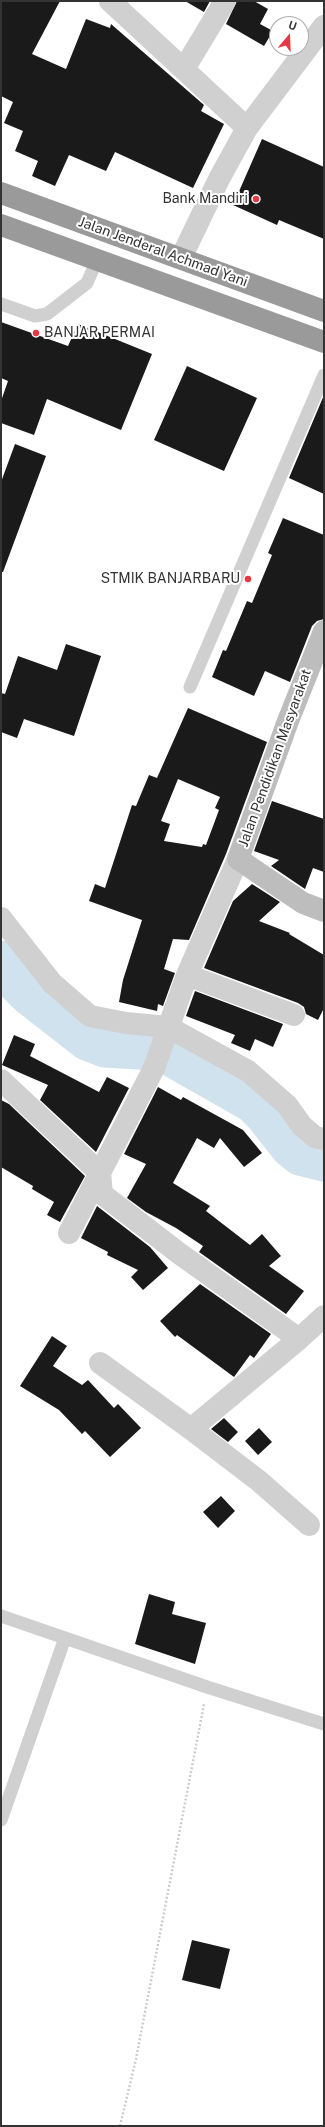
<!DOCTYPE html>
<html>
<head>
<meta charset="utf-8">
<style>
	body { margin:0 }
	#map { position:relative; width:325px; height:2127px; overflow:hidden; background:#fff; font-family:"Public Sans",sans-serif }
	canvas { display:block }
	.frame { position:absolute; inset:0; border:2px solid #333; pointer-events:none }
	.north { position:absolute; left:269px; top:16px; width:40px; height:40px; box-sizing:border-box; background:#fff; border:1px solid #adadad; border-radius:50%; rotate:19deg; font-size:11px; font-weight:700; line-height:16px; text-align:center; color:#333 }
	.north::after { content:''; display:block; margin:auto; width:14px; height:18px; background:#e63946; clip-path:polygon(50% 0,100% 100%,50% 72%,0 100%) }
</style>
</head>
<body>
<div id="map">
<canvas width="325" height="2127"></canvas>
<div class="frame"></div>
<div class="north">U</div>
</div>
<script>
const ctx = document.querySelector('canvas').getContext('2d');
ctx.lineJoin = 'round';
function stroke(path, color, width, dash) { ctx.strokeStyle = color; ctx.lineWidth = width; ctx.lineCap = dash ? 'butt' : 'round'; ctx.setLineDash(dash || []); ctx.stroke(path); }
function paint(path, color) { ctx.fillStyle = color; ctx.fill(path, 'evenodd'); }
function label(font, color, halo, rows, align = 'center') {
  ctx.font = font + ' "Public Sans",sans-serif'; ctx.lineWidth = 4; ctx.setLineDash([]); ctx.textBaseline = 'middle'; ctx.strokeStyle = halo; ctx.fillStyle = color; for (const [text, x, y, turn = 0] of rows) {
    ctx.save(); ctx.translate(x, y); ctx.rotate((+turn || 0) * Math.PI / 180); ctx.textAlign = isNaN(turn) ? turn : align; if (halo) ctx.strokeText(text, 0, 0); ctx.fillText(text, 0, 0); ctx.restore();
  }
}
stroke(new Path2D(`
	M1,960L17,984L28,995L87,1041L105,1048L156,1051L171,1057L252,1103L264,1115L290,1148L300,1156L324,1162`), '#cfe2ee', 39);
paint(new Path2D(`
	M1,1H60L32,54L66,69L86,19L110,28L111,24L204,105L201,111L224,124L193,188L115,152L106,171L69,155L55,186L32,176L38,161L15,151L23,131L4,123L13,102L1,96Z
	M185,1H210L204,12Z
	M237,1H254L268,9L260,24L273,31L264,46L226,24Z
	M262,139L324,167V239L279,220L277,225L233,205Z
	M1,322L68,346L78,324L152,354L121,430L47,399L34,435L1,423V401L8,381L1,378Z
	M187,366L257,398L224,471L154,440Z
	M324,395V494L289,478Z
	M15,444L46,456L3,572H1V482Z
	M283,518L324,535V619L317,621L312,626L290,682L265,671L254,696L212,677L223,650L226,651L247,601L252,603L272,555L268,553Z
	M66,644L101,656L74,736L24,719L17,738L1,732V693L5,694L18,656L57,670Z
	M188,708L267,742L226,854L189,940L173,939L164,969L175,973L163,1006L158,1004L157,1011L119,1002L123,980L142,920L89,901L95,884L105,888L132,805L136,806L149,775L157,778ZM178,779L220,797L215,808L219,810L206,845L203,844L202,847L164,841L170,824L161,821Z
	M272,801L324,819V872L313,868L305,889L271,866L279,860L254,851Z
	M252,884L280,902L259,921L290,933L289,934L324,955V1008L318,1020L306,1014L304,1007L298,1003L204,968L233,901Z
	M195,991L283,1024L273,1047L255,1039L250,1051L231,1043L235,1035L186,1016Z
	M14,1035L35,1044L30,1056L99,1092L107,1077L129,1088L96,1152L40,1100L48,1085L2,1065Z
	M158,1087L181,1100L183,1097L243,1130L262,1153L244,1167L220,1138L214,1148L197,1138L173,1183L210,1206L206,1211L250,1245L262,1234L281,1256L269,1266L304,1291L286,1314L199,1252L203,1246L176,1228L146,1212L127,1198L146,1164L124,1154Z
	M1,1100L9,1104L85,1176L60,1222L47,1215L54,1202L32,1189L33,1186L1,1167Z
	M97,1206L150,1247L168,1268L143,1290L131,1277L138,1270L107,1255L108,1252L81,1238Z
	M200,1284L271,1334L254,1358L250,1355L234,1377L177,1335L175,1337L160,1321Z
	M52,1336L67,1346L53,1366L82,1385L88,1380L114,1408L118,1404L141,1428L110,1457L85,1431L82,1434L59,1410L20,1386Z
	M224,1418L238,1432L228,1442L211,1429Z
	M259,1428L272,1442L258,1455L245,1441Z
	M221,1496L235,1511L218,1528L203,1512Z
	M149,1594L175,1602L172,1614L206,1623L195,1664L135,1644Z
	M192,1940L230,1949L220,1989L182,1980Z`), '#1a1a1a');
stroke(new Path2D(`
	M120,2126L136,2059L204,1704`), '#cdcdcd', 2.5, [2, 2]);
stroke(new Path2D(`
	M1,304L35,316L47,314L87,283L97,260
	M190,687L324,375
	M1,1616L207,1687L324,1724
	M1,1820L65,1638`), '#d0d0d0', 13);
stroke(new Path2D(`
	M110,1L247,128
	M184,69L225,1
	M181,258L219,179L247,128L324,26
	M1,918L52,983L90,1016L126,1023L168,1027L248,1071L287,1105L302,1126L315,1137L324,1139
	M187,975L294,1015
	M1,1080L100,1173L102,1194L180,1254L299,1339L191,1429L100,1363
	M69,1233L154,1068L187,975L238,859
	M299,1339L324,1316
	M191,1429L259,1481L309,1525`), '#d0d0d0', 22);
stroke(new Path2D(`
	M324,631L288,721L238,859L303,903L324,911`), '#bdbdbd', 22);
stroke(new Path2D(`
	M1,193L324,311
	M1,225L324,342`), '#9a9a9a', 22);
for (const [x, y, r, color] of [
	[256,199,4,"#e63946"],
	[36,333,4,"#e63946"],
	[248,579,4,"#e63946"]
]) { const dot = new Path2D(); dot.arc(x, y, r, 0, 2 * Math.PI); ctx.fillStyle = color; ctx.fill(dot); stroke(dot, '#fff', 1.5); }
label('14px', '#333', '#fff', [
	["Bank Mandiri",248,199],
	["BANJAR PERMAI",44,333,"left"],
	["STMIK BANJARBARU",240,579]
], 'right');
label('14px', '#333', '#fff', [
	["Jalan Jenderal Achmad Yani",163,252,20],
	["Jalan Pendidikan Masyarakat",275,758,-70]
]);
</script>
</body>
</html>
